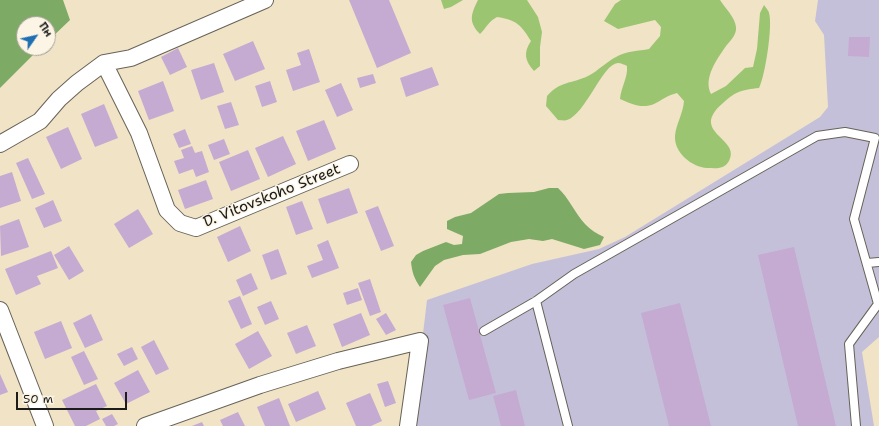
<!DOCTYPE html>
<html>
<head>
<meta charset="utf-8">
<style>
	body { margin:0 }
	#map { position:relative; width:879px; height:426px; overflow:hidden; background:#f1e3c6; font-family:"Shantell Sans",sans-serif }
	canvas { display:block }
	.north { position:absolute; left:16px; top:16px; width:40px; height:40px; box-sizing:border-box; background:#fcf5e5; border:1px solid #a29e95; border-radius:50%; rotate:56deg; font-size:11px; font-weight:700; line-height:16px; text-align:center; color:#1c1c1c }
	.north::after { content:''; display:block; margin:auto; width:14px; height:18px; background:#1f6fb2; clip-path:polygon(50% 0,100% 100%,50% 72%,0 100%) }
	.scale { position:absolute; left:16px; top:392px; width:111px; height:18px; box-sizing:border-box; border:2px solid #1c1c1c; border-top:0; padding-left:5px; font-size:12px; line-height:14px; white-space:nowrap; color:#1c1c1c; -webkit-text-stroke:3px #fcf5e5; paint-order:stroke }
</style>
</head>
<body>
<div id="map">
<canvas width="879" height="426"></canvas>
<div class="north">Пн</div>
<div class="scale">50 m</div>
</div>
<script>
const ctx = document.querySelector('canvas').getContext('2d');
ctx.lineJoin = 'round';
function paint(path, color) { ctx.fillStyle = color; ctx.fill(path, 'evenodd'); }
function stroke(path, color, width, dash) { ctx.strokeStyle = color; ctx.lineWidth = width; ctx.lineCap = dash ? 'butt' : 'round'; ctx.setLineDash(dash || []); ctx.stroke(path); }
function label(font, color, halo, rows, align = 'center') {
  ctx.font = font + ' "Shantell Sans",sans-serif'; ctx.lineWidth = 3; ctx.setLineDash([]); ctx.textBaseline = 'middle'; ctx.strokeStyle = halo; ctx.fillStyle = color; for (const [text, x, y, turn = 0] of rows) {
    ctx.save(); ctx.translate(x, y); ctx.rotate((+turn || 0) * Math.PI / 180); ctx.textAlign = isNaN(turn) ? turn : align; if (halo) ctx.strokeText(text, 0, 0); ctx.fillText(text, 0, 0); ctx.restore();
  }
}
paint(new Path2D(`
	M818,0H879V337L862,352L874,426H412L427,300L532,264L599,249L625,237L820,117L828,107L824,35L815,21Z`), '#c5c0da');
paint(new Path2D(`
	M441,0H463L451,7L444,9Z
	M478,0H527L538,17L542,32L540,47V66L534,71C525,61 523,53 531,41C521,25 517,20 497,17C489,21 486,28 480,34C468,22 471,14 478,0Z
	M621,0H720C725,8 735,17 736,27C737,34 731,40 726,46C717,59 703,78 711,94L726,86L745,68L753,67L757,49L760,13L764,5C766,8 769,11 769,13C773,25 765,77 759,88C742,90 736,91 723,103C688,133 742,138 729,161C724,170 715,168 707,168C692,167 674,153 675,136C676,124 683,114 684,101L677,93C668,95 662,100 654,104C642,109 631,104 620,99C621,87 628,78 627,66C625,65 621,63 618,63C602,64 586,114 567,120C565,121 561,120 558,120L546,106L547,96C560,81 571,84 588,76C598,71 606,62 616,57C626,51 639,51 649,49L660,36L661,27L655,20L618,29L604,21L615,4Z`), '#9cc572');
paint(new Path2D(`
	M0,0H63L70,20L48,41V24H24V48H40L0,88Z
	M549,188H558C569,198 575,213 585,224C591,230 597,234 604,237L600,245L584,249L552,239L543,241L529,239L511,242L480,254L463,255L444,260L435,266L420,287C414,278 412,272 411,262L416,255L423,251L446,242L454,245L462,244L463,236L447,229V221L455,217L471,213L499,194L508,193L534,192Z`), '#7daa64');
paint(new Path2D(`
	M349,0H389L411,53L377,68Z
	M849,37H870L869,57L848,56Z
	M253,41L265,69L235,81L223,54Z
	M178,48L187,67L170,75L161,57Z
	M309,49L320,82L293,91L286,70L301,65L297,53Z
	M214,63L224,92L201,100L191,70Z
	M432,67L439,85L406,97L400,78Z
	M373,74L376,83L360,88L357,78Z
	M163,81L174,111L149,120L138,91Z
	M270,81L277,102L262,107L255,86Z
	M341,83L353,110L337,117L325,90Z
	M231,102L239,125L225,129L217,106Z
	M104,104L118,138L95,147L81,114Z
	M324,120L336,149L308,161L296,131Z
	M68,127L82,159L61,169L46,137Z
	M185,129L191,144L179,148L173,134Z
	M283,136L296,164L268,177L255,148Z
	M224,139L230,154L214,160L208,145Z
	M192,146L195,153L202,151L209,172L196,177L193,169L179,174L174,161L184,158L181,150Z
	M248,150L260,179L231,191L219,162Z
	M28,158L45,194L32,199L16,163Z
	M12,172L21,201L0,208V176Z
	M206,180L213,199L185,209L178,190Z
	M349,188L358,213L327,224L318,199Z
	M53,200L62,221L44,228L35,208Z
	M302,201L313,229L296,235L286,207Z
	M378,206L394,246L381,251L365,211Z
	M138,209L153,234L129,248L114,224Z
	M19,219L29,247L1,256L0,226Z
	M240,226L251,251L228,262L217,237Z
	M328,240L339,268L312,278L307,266L323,260L317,245Z
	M69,246L84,271L69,280L54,255Z
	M794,247L836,426H798L758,255Z
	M278,249L287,274L271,280L262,255Z
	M51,251L58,268L37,276L41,284L16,295L5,269Z
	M251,273L258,289L243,296L236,280Z
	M370,279L381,312L370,316L358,283Z
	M358,288L362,300L347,305L343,293Z
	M240,296L252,324L241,329L228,301Z
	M470,298L496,393L469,400L443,305Z
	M271,301L279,319L265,325L257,307Z
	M680,303L711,426H669L641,313Z
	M361,313L370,335L342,347L333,324Z
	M386,313L396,330L386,335L376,319Z
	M91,314L103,340L85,348L73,323Z
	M61,321L72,348L45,359L34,332Z
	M307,325L316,346L296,354L287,333Z
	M258,331L272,356L249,369L235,344Z
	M154,340L169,369L156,375L141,347Z
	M132,347L138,359L124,366L117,354Z
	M84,351L98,379L84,385L71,357Z
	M138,370L150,392L126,404L114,383Z
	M0,374L8,392L0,395Z
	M388,381L396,403L385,407L377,384Z
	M96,384L107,406L96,411L100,419L86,426H75L62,400Z
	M516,390L525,426H501L493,396Z
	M318,391L326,409L296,422L288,404Z
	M370,393L382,421L371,426H356L346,403Z
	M279,398L290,426H265L257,407Z
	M238,412L245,426H223L220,420Z
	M112,414L118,424L114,426H106L102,419Z
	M202,422L204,426H192Z`), '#c5aad2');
const service = new Path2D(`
	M867,263L879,262
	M536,301L568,426
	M484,331L536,301L574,274L817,136L845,132L875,138L854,219L878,304L849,344L856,426`);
const minor = new Path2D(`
	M104,63L139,133L167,210L180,223L196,228L350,164
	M0,144L40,121L59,99L77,83L104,63L131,58L265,0
	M0,310L45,426
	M145,426L260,385L338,361L420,341L408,426`);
stroke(service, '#676258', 10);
stroke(minor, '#676258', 18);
stroke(service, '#fff', 8);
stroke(minor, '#fff', 16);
label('15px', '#1c1c1c', '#fcf5e5', [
	["D. Vitovskoho Street",272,196,-22]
]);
</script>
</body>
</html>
